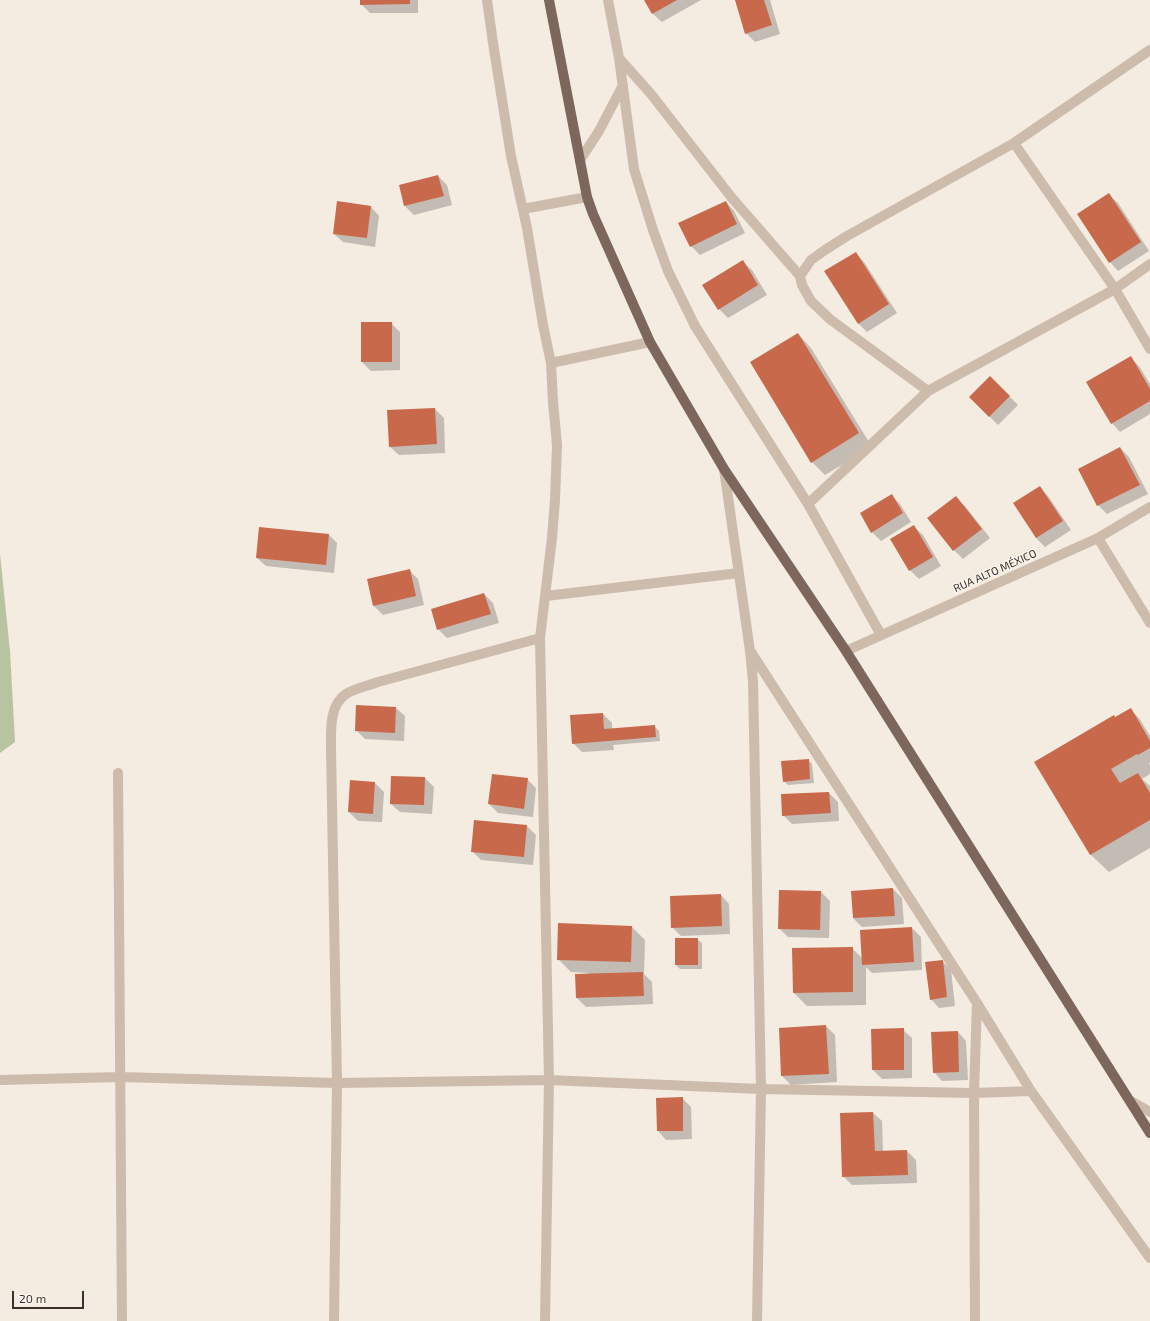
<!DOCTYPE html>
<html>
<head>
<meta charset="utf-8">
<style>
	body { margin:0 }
	#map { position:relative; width:1150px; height:1321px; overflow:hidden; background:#f4ebe1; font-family:"Exo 2",sans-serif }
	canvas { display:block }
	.scale { position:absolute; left:12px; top:1291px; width:72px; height:18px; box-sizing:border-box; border:2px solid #3b302b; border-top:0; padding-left:5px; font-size:12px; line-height:14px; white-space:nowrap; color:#3b302b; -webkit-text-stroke:3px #fbf5ee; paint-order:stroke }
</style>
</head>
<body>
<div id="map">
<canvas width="1150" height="1321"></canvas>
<div class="scale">20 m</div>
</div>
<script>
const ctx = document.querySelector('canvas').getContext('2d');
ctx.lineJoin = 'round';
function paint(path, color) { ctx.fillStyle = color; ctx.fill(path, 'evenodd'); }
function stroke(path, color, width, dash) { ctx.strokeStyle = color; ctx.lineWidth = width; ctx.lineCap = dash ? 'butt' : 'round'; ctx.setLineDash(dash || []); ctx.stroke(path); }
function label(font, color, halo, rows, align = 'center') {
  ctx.font = font + ' "Exo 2",sans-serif'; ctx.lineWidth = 3; ctx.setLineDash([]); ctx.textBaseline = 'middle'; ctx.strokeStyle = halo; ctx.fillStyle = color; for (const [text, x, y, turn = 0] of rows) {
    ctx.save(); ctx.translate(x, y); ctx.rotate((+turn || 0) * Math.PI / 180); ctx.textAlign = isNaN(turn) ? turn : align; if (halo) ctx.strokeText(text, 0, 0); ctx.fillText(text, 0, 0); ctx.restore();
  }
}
paint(new Path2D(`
	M0,554L10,651L15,742L0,753Z`), '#b8c4a0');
paint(new Path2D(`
	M361,0H418V13H370L361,4Z
	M645,0H701L662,22L653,14Z
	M736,0H770L780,34L755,42L746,33Z
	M438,176L447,185L452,205L414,215L405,206L400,185Z
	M1109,195L1118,203L1149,251L1118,271L1110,262Z
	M726,202L734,211L745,233L700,255L691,246Z
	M371,207L379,216L375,247L343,242L334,234Z
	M855,253L864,262L897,313L867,332L859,324L826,272Z
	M743,262L752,270L767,295L728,318L719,309Z
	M391,323L400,332V370L371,371L362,362Z
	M798,334L811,348L872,447L825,475L812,462Z
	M1130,357L1139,366L1150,384V414L1120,432L1112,423Z
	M990,377L1018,405L998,425L970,397Z
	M435,409L444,418L445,453L399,455L390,447Z
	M1120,448L1129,457L1148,494L1107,514L1098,505Z
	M1039,487L1048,496L1071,530L1045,547L1036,538Z
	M891,495L900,504L911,522L881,541L872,532Z
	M956,498L965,506L990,538L963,559L954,550L929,518Z
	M914,527L923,535L941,566L919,579L910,570Z
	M329,535L337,543L334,573L266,566L257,558Z
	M409,570L418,579L424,605L383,615L374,606Z
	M484,594L493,603L499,623L447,638L438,629Z
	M396,708L405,716L404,741L365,739L356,730Z
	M1131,710L1139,718L1150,736V762L1149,763L1150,765V774L1142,779L1150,786V848L1109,872L1091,855L1036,763Z
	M603,714L612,723V730L655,727L659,731L660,741L613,745L614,750L582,752L573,743Z
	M808,760L812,764L814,783L788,785L784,781Z
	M425,778L434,787L432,814L400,812L391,804Z
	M527,779L536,788L533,817L498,813L489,804Z
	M375,783L384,792L382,822L358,821L349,812Z
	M829,793L838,802L839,821L792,824L783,815Z
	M527,826L536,835L533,865L481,860L472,851Z
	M893,889L902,898L904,924L862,927L853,918Z
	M821,892L830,901L829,938L788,937L779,928Z
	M721,895L729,904L730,934L681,936L672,927Z
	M632,927L645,940L644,974L652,982L653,1004L586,1007L577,998L588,973L571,972L558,959Z
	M912,928L921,937L922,970L872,973L866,967V1005L807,1006L794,993L852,948L863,959Z
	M697,939L702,943V969H680L676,965Z
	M942,961L951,970L955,1006L939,1008L931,999Z
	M826,1026L835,1035L837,1082L791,1085L782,1076Z
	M903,1030L912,1038V1078L882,1079L873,1070Z
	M958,1032L966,1041L968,1080L942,1081L934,1072Z
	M682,1098L691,1107L692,1139L666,1140L658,1131Z
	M873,1113L882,1121L883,1152L907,1151L916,1160L917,1183L852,1185L843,1176Z`), '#0003');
paint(new Path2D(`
	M360,0H410V4L360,5Z
	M644,0H677L652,14Z
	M735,0H764L772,25L745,34Z
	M438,175L444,196L404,206L399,185Z
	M1109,193L1141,242L1109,263L1077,214Z
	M337,201L371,206L367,238L333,234Z
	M726,201L737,224L690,247L678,223Z
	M856,252L889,304L858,324L824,271Z
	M743,260L758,285L718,310L702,285Z
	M361,322H392V362H361Z
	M798,333L859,433L811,463L750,362Z
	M1131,356L1150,389V401L1111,424L1086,382Z
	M990,376L1010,396L989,417L969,397Z
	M435,408L437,444L389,447L387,410Z
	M1120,447L1140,485L1097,506L1078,469Z
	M1040,486L1063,521L1036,538L1013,503Z
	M892,494L903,513L871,533L860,513Z
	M956,496L982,529L953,551L927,518Z
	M914,525L933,557L909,571L890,539Z
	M259,527L329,534L326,565L256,558Z
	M410,569L416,596L373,606L367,579Z
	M484,593L491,614L437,630L431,609Z
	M356,705L396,707L395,733L355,731Z
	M1131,708L1150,741V748L1138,755L1137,754L1111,769L1120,783L1138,773L1150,793V820L1090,855L1034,762L1114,715L1115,717Z
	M603,713L604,729L655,725L656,737L572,744L570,715Z
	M809,759L810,779L783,782L781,761Z
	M492,774L528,778L524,809L488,804Z
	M391,776L425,777L424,805L390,804Z
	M350,780L375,782L373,814L348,812Z
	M829,792L831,813L782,816L781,794Z
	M474,820L527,825L524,857L471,852Z
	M893,888L895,916L853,918L851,891Z
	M779,890L821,891L820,930L778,929Z
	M721,894L722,926L671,928L670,896Z
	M558,923L632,926L631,962L557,960Z
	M912,927L914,962L862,965L860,930Z
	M675,938H698V965H675Z
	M853,947V992L793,993L792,948Z
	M943,960L947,997L930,1000L925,962Z
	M643,972L644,996L576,998L575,974Z
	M826,1025L829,1074L781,1076L779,1028Z
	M904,1028V1070H872L871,1029Z
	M958,1031L959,1072L933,1073L931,1032Z
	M683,1097V1131H657L656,1098Z
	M873,1112L875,1151L907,1150L908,1175L842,1177L840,1113Z`), '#c8694b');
stroke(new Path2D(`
	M1131,1101L1150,1112`), '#cdbbac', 10);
stroke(new Path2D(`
	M487,0L493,43L511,156L527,228L543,325L551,363
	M608,0L619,58L634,169L653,230L668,271L695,326L808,504L881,635
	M619,58L651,94L732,198L800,276
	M1014,143L1115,289L1150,349
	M580,160L599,131L623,85
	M523,209L587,197
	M928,391L831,320L811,301L802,285L800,276L811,260L825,250L847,236L1014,143L1150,50
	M724,469L750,651L753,681L761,1089L757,1321
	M808,504L928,391L1115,289L1150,264
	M1098,538L1150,623
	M546,596L739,573
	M846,651L1098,538L1150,507
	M751,652L977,1003L1031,1091L1150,1258
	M118,773L122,1321
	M0,1080L120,1077L337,1083L549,1080L761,1089L974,1093L1031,1091
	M334,1321L337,1083L331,749C331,731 329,705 346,694C356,688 368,686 378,682L540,638
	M545,1321L549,1080L540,638L552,538L555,500L557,445L553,402L551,363L650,342
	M975,1321L974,1093L977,1003`), '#cdbbac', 10);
stroke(new Path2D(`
	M549,0L587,197L593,214L650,342L724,469L846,651L1150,1133`), '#7d675c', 10);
label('11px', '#3b302b', '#fbf5ee', [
	["RUA ALTO MÉXICO",995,571,-24]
]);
</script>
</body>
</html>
